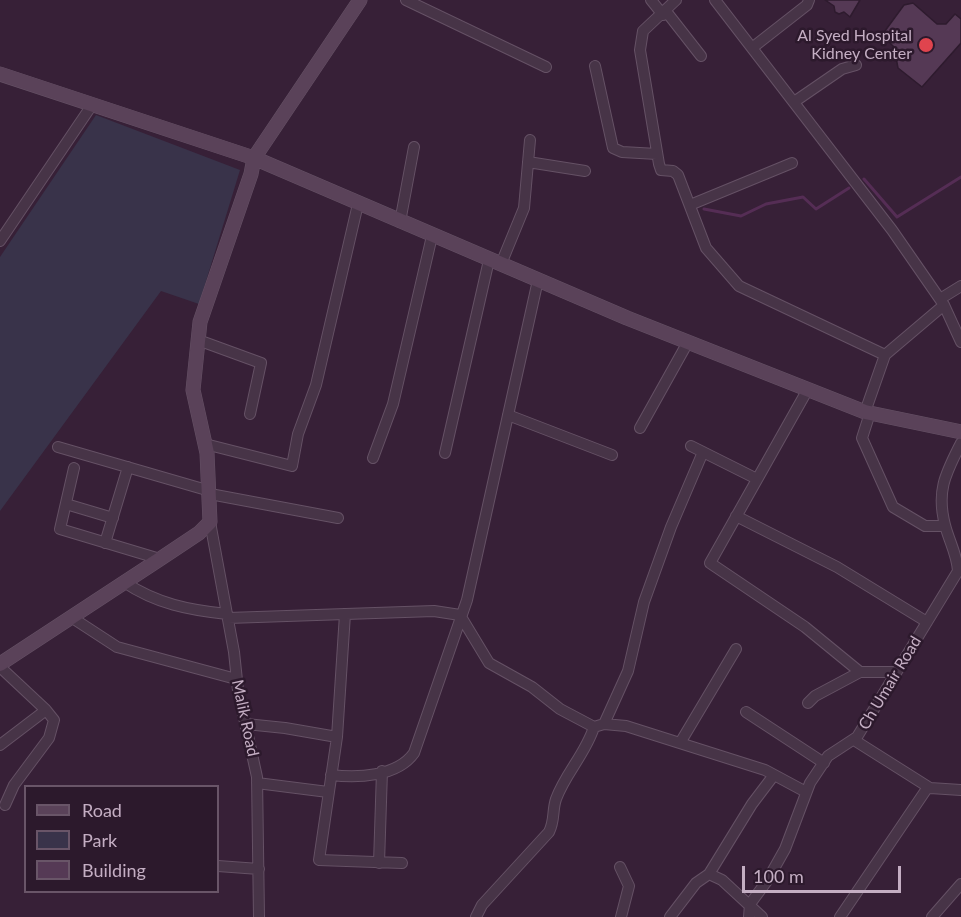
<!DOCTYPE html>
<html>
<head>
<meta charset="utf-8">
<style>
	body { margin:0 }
	#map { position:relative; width:961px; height:917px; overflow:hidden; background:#372037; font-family:Lato,sans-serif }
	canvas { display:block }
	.legend { position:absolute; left:24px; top:785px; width:195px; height:108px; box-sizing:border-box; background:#2c192c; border:2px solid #695568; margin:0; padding:8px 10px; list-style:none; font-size:18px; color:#c4aec3 }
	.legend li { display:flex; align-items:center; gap:12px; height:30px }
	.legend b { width:30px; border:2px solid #695568 }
	.scale { position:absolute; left:742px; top:866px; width:159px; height:27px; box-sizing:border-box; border:3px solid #c4aec3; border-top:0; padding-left:8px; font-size:18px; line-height:21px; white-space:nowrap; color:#c4aec3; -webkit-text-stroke:4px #2c192c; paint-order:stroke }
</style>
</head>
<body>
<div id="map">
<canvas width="961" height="917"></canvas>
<ul class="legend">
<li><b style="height:8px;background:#5a4259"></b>Road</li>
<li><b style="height:16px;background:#39334a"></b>Park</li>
<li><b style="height:16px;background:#553955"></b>Building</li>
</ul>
<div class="scale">100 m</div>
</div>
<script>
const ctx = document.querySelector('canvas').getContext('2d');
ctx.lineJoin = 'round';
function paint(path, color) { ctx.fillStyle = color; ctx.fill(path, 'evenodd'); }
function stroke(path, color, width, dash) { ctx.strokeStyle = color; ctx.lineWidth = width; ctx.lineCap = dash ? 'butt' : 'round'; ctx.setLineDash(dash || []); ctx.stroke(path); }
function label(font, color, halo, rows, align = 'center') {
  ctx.font = font + ' Lato,sans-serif'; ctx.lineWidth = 5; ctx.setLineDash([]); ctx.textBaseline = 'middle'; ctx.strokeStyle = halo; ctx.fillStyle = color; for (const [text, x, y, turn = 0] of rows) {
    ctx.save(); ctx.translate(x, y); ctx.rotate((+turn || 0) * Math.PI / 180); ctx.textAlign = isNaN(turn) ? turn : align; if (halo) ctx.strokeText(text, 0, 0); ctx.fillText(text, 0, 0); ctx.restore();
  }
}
paint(new Path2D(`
	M96,115L240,170L199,304L161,291L0,511V257Z`), '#39334a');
stroke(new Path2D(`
	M864,179L897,217L961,177
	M704,209L741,216L766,204L803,197L816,209L849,188`), '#552d55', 3);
const building = new Path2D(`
	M825,0H860L850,17L844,12L839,14L835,12L834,6Z
	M913,3L937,24H946L955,14L961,19V43L922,87L898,68L894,47L882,35L904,5Z`);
paint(building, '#553955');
stroke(building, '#2e1b2e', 1.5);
const street = new Path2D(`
	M406,0L546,67
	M651,0L663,15
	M676,0L643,31L640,50L659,164L661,170L673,171L678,175L706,248L739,286L885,355
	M715,0L892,230L944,305L961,342
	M665,10L701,56
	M752,48L807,5L809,0
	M595,66L613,148L622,152L657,154
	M794,102L842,69L856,65
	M528,162L585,171
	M690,205L792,163
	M400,222L414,147
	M0,241L92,105
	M501,264L524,208L530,140
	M940,299L961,286
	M198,340L261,363L250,414
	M808,389L710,563L805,627L860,672H896
	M865,412L885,355L944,305
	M870,413L862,438L893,507L925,526H945
	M508,415L612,455
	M640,428L688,342
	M205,444L292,466L298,434L316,385L358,204
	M691,446L757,479
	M58,447L210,491
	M445,453L489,260
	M373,458L393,404L432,236
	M74,468L60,529L160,559
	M210,494L338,518
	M66,504L113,518
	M736,516L837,567L927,622
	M210,522L234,652L238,690L257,777L259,917
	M105,543L128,467
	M124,582C157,604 189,610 227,614
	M345,614L337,737L319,860L402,863
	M460,615L489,663L532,687L560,709L594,727L604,724L626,726L765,770L806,792
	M71,617L117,647L236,679
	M228,618L434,611L460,615
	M0,667L46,710L0,745
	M808,703L815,696L860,672
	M746,712L824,763
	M246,724L285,728L337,737
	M604,724L628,671L644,602L671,527L703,452
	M854,740L930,788L961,790
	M680,743L736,649
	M331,775C357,778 397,777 414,753L467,600L538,280
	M257,783L328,792
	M5,805L14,785L49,738L54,720L46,710
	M379,863L382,771
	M218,866L259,869
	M620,867L629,886L621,917
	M709,874L752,804L774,775
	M476,917L482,905L549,832C555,820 552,811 556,799C565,774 586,753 594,727
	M670,917L696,883L709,874L722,880L762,917
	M749,917L750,904L767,881L785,849L810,783L828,756L857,737L958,571C957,554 949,541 945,525C936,490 946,473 961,443
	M840,917L928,787
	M932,917L961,884`);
const secondary = new Path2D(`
	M0,74L254,158L627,318L865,412L961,432
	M0,664L160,559L199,533L210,522L207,453L193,390L200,322L251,174L254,158L360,0`);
stroke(street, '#655165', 12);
stroke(secondary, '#655165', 15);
stroke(street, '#473447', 10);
stroke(secondary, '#5a4259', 14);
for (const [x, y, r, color] of [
	[926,45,8,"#e0444e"]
]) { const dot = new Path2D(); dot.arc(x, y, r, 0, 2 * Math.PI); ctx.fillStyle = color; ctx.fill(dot); stroke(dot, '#2c192c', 2); }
label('16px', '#c4aec3', '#2c192c', [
	["Al Syed Hospital",912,36],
	["Kidney Center",912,54]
], 'right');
label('16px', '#c4aec3', '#2c192c', [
	["Ch Umair Road",890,683,-59],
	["Malik Road",245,718,78]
]);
</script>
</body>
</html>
